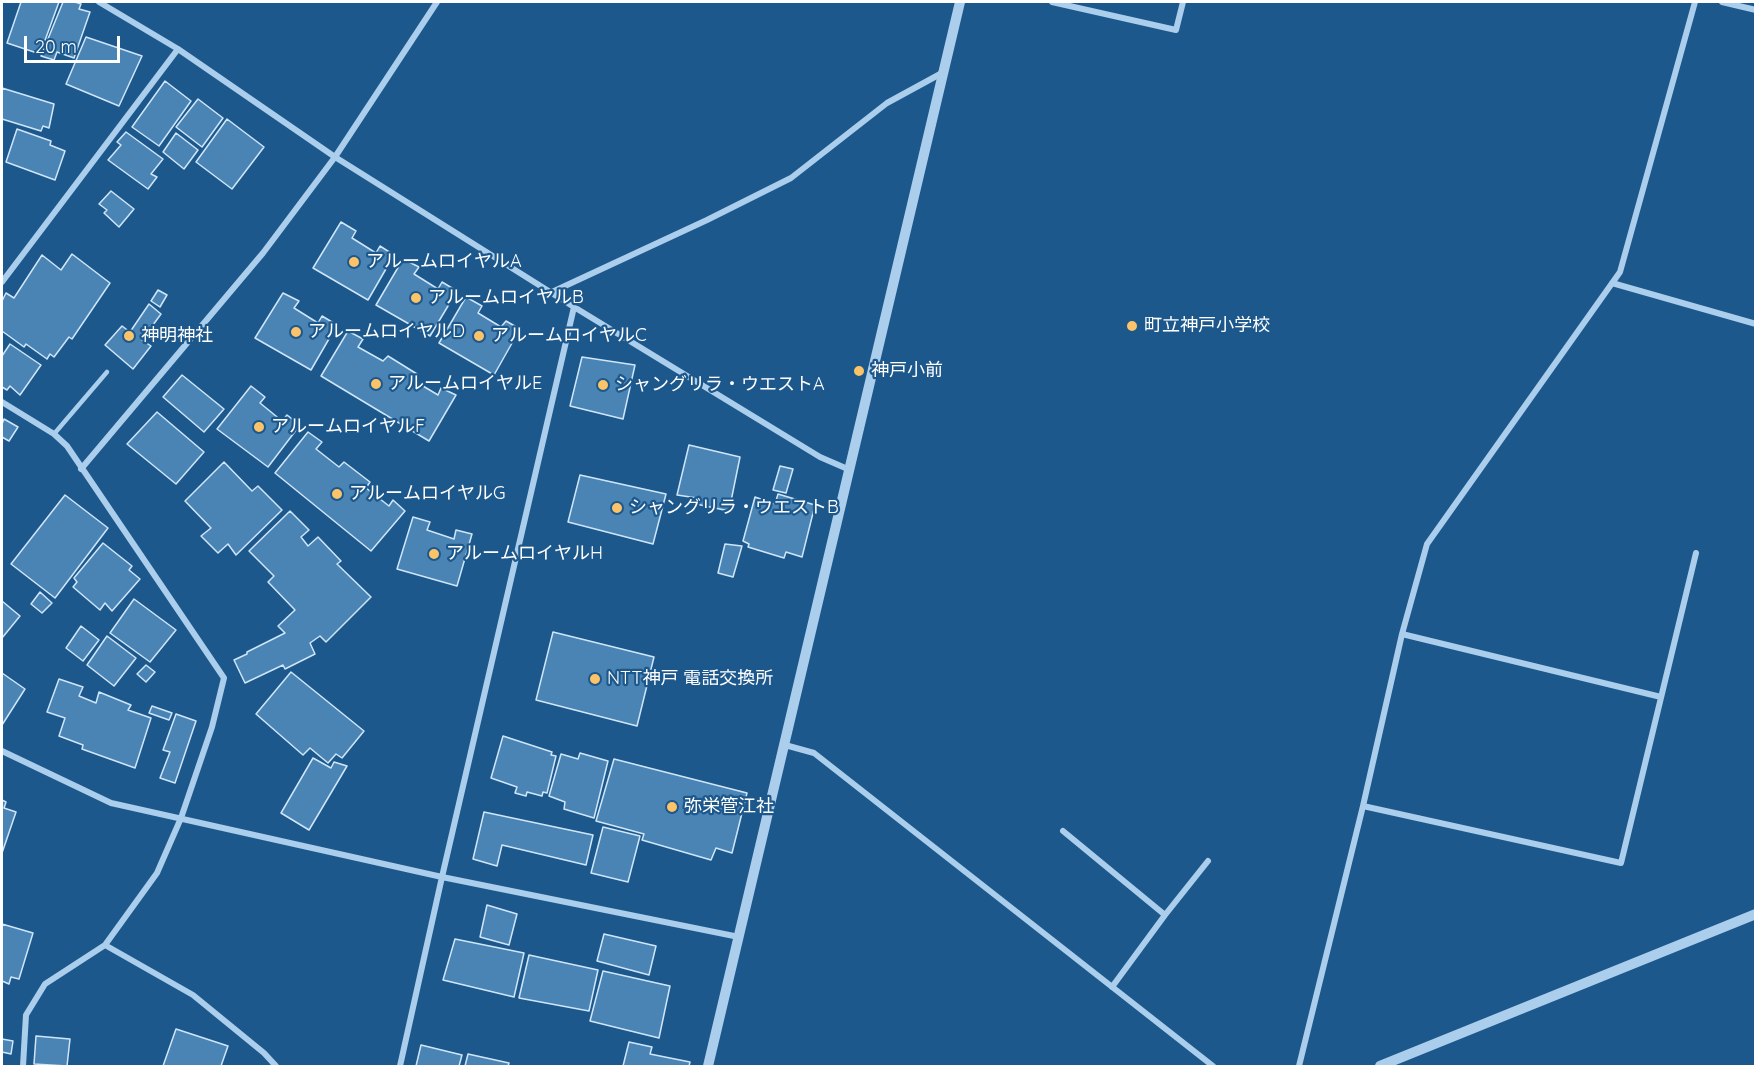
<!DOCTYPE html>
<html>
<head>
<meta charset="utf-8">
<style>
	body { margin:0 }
	#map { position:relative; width:1757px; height:1068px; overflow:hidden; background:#1d588c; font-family:Quicksand,sans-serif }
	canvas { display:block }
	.frame { position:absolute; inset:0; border:3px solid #fff; pointer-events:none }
	.scale { position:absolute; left:24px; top:36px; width:96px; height:27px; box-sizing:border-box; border:3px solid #fff; border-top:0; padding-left:8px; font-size:18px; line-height:21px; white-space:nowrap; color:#fff; -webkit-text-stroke:4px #1d588c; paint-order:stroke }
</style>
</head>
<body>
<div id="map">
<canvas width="1757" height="1068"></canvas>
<div class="frame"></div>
<div class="scale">20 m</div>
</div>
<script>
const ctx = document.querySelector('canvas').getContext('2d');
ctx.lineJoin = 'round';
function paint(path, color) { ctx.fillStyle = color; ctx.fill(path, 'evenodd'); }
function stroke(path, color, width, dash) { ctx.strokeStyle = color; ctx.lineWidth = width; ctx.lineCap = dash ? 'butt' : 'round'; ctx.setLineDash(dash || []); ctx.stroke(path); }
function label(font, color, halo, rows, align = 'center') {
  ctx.font = font + ' Quicksand,"Noto Sans JP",sans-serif'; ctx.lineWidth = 4.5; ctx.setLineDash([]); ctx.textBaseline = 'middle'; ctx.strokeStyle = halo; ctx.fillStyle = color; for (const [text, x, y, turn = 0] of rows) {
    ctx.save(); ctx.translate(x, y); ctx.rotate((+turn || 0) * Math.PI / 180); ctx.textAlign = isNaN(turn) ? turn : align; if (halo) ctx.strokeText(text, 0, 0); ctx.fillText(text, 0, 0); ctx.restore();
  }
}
const building = new Path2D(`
	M21,2H59L40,54L7,43Z
	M63,2H75L81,4L79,9L90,12L74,58L57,52L54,60L41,56Z
	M86,37L142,56L119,106L66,84Z
	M165,81L191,101L159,146L132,127Z
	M2,88L54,104L49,128L43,126L41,131L2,119Z
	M198,99L223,118L202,147L176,127Z
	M227,119L264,147L232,189L196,162Z
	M17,129L51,141L50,145L65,151L55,180L6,162Z
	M126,132L163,159L151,174L157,177L148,189L108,160L121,145L117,142Z
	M176,133L198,150L184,169L163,152Z
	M111,191L134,209L119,227L104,213L107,210L99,204Z
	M341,222L356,231L352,238L376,253L380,246L394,255L368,300L313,268Z
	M72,254L110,283L72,339L69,337L54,357L50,354L47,359L26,344L24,347L2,331V301L6,293L14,298L42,255L61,270Z
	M403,259L419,267L414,274L438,289L442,282L457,291L430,336L376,305Z
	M158,290L167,295L160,307L151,301Z
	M283,293L299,301L294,308L318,323L322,316L337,325L311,370L255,338Z
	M466,297L482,306L478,313L501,327L506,321L520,329L494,375L439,343Z
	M149,304L161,314L142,340L151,346L133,369L105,345L122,326L130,332Z
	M348,331L363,339L358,347L383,361L388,356L417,374L413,380L438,395L441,388L456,395L429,441L321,376Z
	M10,344L41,365L20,395L10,386L7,390L2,387V356Z
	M582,357L635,365L623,419L570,406Z
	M182,375L224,409L204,432L163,397Z
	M251,386L265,397L260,403L282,421L287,415L300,425L268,467L217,429Z
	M157,412L204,452L176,484L127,444Z
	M4,419L18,427L9,441L2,437V424Z
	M308,432L322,442L316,449L339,467L344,462L370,482L366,488L389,506L393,500L405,511L371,551L275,473Z
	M689,445L740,457L729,511L696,504L697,498L677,495Z
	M224,462L252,491L258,486L282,510L236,555L228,544L218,553L201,536L211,528L185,501Z
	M780,466L793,469L786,493L773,490Z
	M580,475L666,494L653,544L568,522Z
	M778,494L815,505L802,557L786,552L784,558L748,547L749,544L743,541L755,497L775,504Z
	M65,495L108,528L55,598L11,564Z
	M290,511L309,530L301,537L308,546L318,537L341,561L337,564L371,597L326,642L320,636L310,643L315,654L285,669L283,665L245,683L234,660L247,654V652L285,633L278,626L295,610L268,582L274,576L249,551Z
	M413,517L430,522L427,530L454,539L456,530L472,534L457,586L397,569Z
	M103,543L132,566L129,570L140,579L112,611L105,603L100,610L73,587L77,582L74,578Z
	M725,544L742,546L733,577L718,573Z
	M40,592L52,603L42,613L31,604Z
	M134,599L176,630L150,662L110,633Z
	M2,601L20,616L2,638Z
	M81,626L99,640L83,661L66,648Z
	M553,632L654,657L637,726L536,700Z
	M107,636L136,658L114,686L87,665Z
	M146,665L155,672L146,682L137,674Z
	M291,672L364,731L342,758L336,754L328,763L310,748L303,755L256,714Z
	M2,673L25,689L2,725Z
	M59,679L83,687L79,696L96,703L99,692L131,705L128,710L151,718L135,768L82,749L83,745L59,736L65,718L47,712Z
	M152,706L172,713L169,720L149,713Z
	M176,714L196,721L175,783L160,778L170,752L163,750Z
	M503,736L552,752L551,755L556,756L547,793L543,792L542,796L527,792L526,796L515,793L517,787L491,778Z
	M580,753L608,761L594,818L564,809L565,802L549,796L561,754L578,759Z
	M313,758L331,768L334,762L347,766L309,830L281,813Z
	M614,759L747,793L732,853L716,848L711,860L642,840L644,834L596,821Z
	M2,800L6,802L4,808L16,812L2,853Z
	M484,812L593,835L586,865L502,845L497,866L473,859Z
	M603,827L640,836L628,882L591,873Z
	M487,905L517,914L509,945L480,937Z
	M2,924L33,933L19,979L11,977L9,984L2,981Z
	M604,934L656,946L649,975L597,961Z
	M455,939L524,953L514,997L443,980Z
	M529,955L598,970L589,1011L519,998Z
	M603,971L670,986L659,1038L590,1021Z
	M176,1029L228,1046L221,1066H163Z
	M36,1036L70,1039L67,1066L34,1064Z
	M2,1039L13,1041L11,1054L2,1052Z
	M629,1042L652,1047L650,1054L690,1062L689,1066H623Z
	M421,1045L462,1055L459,1066H416Z
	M468,1054L509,1063L508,1066H465Z`);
paint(building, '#4a84b5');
stroke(building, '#cfe6f9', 1.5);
stroke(new Path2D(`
	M54,434L107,372`), '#aaceec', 4.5);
stroke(new Path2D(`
	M99,2L178,49L335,157L574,307L820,457L850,470
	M1052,2L1176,30L1183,2
	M1722,2L1756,10
	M2,282L178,49
	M1612,283L1756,324
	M552,292L707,220L791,178L887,103L942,73
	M2,402L54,434L67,446L224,678L212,727L181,818L157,873L105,945L45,984L26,1015L23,1066
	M81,469L263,253L335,157L437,2
	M1402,634L1661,697
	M785,745L814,753L1213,1066
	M2,751L111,803L442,877L739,937
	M1363,806L1621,863L1696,553
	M1063,831L1165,915L1208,861
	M105,945L193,995L264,1053L276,1066
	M1112,987L1165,915
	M400,1066L442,877L574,307
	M1299,1066L1363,806L1402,634L1427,544L1620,272L1695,2`), '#aaceec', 6);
stroke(new Path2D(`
	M708,1066L960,2
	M1380,1066L1756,914`), '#aaceec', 10);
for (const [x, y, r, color] of [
	[354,262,6,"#fcc369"],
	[416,298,6,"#fcc369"],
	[1132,326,6,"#fcc369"],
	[296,332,6,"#fcc369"],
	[129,336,6,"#fcc369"],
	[479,336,6,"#fcc369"],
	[859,371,6,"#fcc369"],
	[376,384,6,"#fcc369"],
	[603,385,6,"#fcc369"],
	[259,427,6,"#fcc369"],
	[337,494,6,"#fcc369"],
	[617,508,6,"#fcc369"],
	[434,554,6,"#fcc369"],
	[595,679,6,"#fcc369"],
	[672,807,6,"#fcc369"]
]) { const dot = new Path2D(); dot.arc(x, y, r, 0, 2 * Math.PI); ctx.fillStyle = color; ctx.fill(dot); stroke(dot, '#1d588c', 2); }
label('18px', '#fff', '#1d588c', [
	["アルームロイヤルA",366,262],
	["アルームロイヤルB",428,298],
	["町立神戸小学校",1144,326],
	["アルームロイヤルD",308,332],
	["神明神社",141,336],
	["アルームロイヤルC",491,336],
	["神戸小前",871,371],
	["アルームロイヤルE",388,384],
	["シャングリラ・ウエストA",615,385],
	["アルームロイヤルF",271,427],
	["アルームロイヤルG",349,494],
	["シャングリラ・ウエストB",629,508],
	["アルームロイヤルH",446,554],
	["NTT神戸 電話交換所",607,679],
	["弥栄管江社",684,807]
], 'left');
</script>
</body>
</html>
